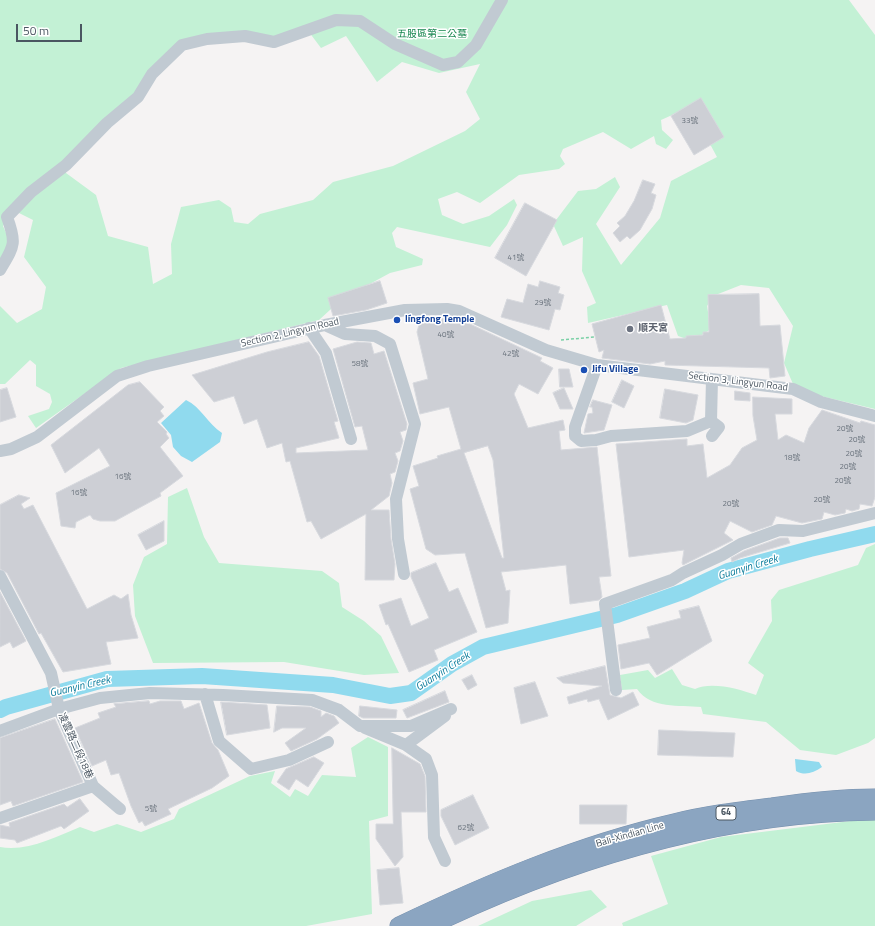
<!DOCTYPE html>
<html>
<head>
<meta charset="utf-8">
<style>
	body { margin:0 }
	#map { position:relative; width:875px; height:926px; overflow:hidden; background:#f5f3f3; font-family:"Titillium Web",sans-serif }
	canvas { display:block }
	.scale { position:absolute; left:16px; top:24px; width:66px; height:18px; box-sizing:border-box; border:2px solid #4a5661; border-top:0; padding-left:5px; font-size:12px; line-height:14px; white-space:nowrap; color:#4a5661; -webkit-text-stroke:3px #fff; paint-order:stroke }
</style>
</head>
<body>
<div id="map">
<canvas width="875" height="926"></canvas>
<div class="scale">50 m</div>
</div>
<script>
const ctx = document.querySelector('canvas').getContext('2d');
ctx.lineJoin = 'round';
function paint(path, color) { ctx.fillStyle = color; ctx.fill(path, 'evenodd'); }
function stroke(path, color, width, dash) { ctx.strokeStyle = color; ctx.lineWidth = width; ctx.lineCap = dash ? 'butt' : 'round'; ctx.setLineDash(dash || []); ctx.stroke(path); }
function label(font, color, halo, rows, align = 'center') {
  ctx.font = font + ' "Titillium Web","Noto Sans TC",sans-serif'; ctx.lineWidth = 3; ctx.setLineDash([]); ctx.textBaseline = 'middle'; ctx.strokeStyle = halo; ctx.fillStyle = color; for (const [text, x, y, turn = 0] of rows) {
    ctx.save(); ctx.translate(x, y); ctx.rotate((+turn || 0) * Math.PI / 180); ctx.textAlign = isNaN(turn) ? turn : align; if (halo) ctx.strokeText(text, 0, 0); ctx.fillText(text, 0, 0); ctx.restore();
  }
}
paint(new Path2D(`
	M0,0H849L875,35V409L808,393L793,384L784,363L793,326L769,288L741,285L713,296L707,306L711,329L693,341L678,336L667,305L588,323L587,307L596,303L582,271L583,237L563,246L553,224L578,191L596,189L615,177L620,187L596,224L621,265L660,218L671,181L717,157L690,107L661,120L662,130L673,140L666,149L656,144L654,136L631,149L603,132L563,149L560,156L565,164L559,169L519,175L480,203L457,192L438,199L442,215L463,224L489,216L514,199L517,205L507,225L490,247L397,227L392,233L396,247L423,259L422,265L390,273L342,299L319,320L121,368L36,428L28,416L49,409L52,402L50,394L36,386V365L30,360L5,384H0V306L17,323L42,309L46,287L24,257L33,220L13,210L3,226L12,246L0,265ZM309,32L321,48L346,36L377,82L402,62L439,73L480,64L466,92L480,119L465,131L393,166L333,182L313,200L260,214L248,224L234,222L231,208L219,200L181,207L171,244L172,274L153,284L148,247L108,236L96,195L66,173V163L182,50L220,38L263,41Z
	M187,488L204,537L219,563L322,571L339,583L342,607L364,621L381,636L399,673L364,675L284,662L153,663L135,616L133,585L144,557L167,544L168,497Z
	M875,544V738L868,743L836,755L800,750L766,722L703,714L701,707C679,705 651,709 637,689L622,690L620,675L648,670L655,678L672,669L682,685L695,689C711,681 740,689 756,695L764,675L748,663L772,621L771,600L779,590L858,565L866,548Z
	M368,737L388,747V816L369,821L372,914L306,926H0V847C27,852 55,837 80,827L94,832L117,824L141,832L174,819L179,809L250,776L275,771L271,783L290,797L295,789L308,796L322,775L356,777L351,748Z
	M875,818V926H623L622,923L668,904L651,856L721,837Z
	M591,890L607,907L576,926H478L532,901Z`), '#c3f1d5');
paint(new Path2D(`
	M186,400C201,407 208,424 222,433L220,442L192,462L181,456L173,447L171,435L161,423Z
	M795,759L819,762L822,767C813,773 805,776 796,771Z`), '#90daee');
stroke(new Path2D(`
	M0,710L6,707L107,679L202,676L333,685L390,696L411,693L452,664L483,647L617,615L685,591L728,571L810,549L875,534`), '#90daee', 16);
const building = new Path2D(`
	M701,98L724,137L694,155L671,116Z
	M643,180L655,184L651,193L656,195L652,209L640,230L630,239L627,236L620,242L613,233L620,226L617,223L625,216L634,201Z
	M525,203L557,220L526,276L495,258Z
	M380,281L387,303L366,310L333,316L328,298Z
	M540,281L560,287L558,293L564,295L560,310L555,309L549,330L501,317L507,299L523,303L528,284L538,287Z
	M759,294L760,326L780,325L785,376L770,378L769,368L665,365V361L650,364L602,358L604,350L599,352L592,324L661,305L670,339L686,338V336L703,335V332H709L708,295Z
	M451,318L470,324L542,358L540,361L553,368L538,394L519,384L514,394L528,428L563,420L565,430L559,431L561,450L597,447L611,576L599,577L602,597L599,600L570,604L566,565L501,572L506,591L510,590L508,623L486,628L465,553L435,555L426,549L410,489L419,486L413,466L438,458L437,456L461,449L449,407L420,414L413,383L428,379L417,332L420,321ZM488,446L493,460L504,558H502L464,453Z
	M309,342L319,356L338,421L334,422L339,438L296,448V453L368,450L362,426L355,427L333,349L357,342L371,343L374,354L384,351L407,424L406,430L400,432L403,441L400,451L395,453L398,461L395,472L390,474L392,483L389,496L371,510H389L391,539L395,564L394,580H365L366,514L321,539L311,521L307,522L290,461L286,462L282,443L267,448L257,419L244,424L234,396L214,402L192,375L267,352Z
	M559,369H569L573,387H560Z
	M622,380L634,386L624,408L612,402Z
	M140,382L164,407L160,411L164,416L157,422L167,432L166,434L169,438L160,447L183,476L160,493L161,496L115,521H100L93,519L90,515L76,522L75,528L61,526L56,493L110,466L99,448L65,473L51,445L128,385Z
	M7,388L16,417L0,422V390Z
	M564,388L573,409H560L553,393Z
	M665,389L698,395L693,420L686,423L660,418Z
	M735,391L750,393V401L735,400Z
	M753,397L792,399V414H775L778,440L786,435L804,443L809,428L822,410L860,423L861,421L875,425V497L872,506L860,504L859,509L852,511L846,509L845,513L835,515L824,512L822,519L802,523L776,516L772,525L752,532L730,521L724,533L733,540L683,565L682,563L684,550L629,557L616,444L687,439V446L703,444L707,478L730,465L742,448L757,440L753,416Z
	M593,400L612,405L604,430L584,433L588,414L593,413L592,407H590Z
	M19,495L30,498L21,504L24,509L33,505L87,609L114,595L121,599L128,594L131,615L138,638L106,642L111,664L63,672L41,633L39,634L7,573L0,569V505Z
	M164,521V541L146,550L138,535Z
	M780,538H788L790,543L740,558L732,562L731,558L744,551Z
	M436,563L449,592L458,588L477,632L434,650L438,660L409,672L388,624L386,625L379,605L401,598L411,626L429,618L411,577V573Z
	M0,592L26,641L13,648L10,642L0,647Z
	M699,606L712,641L657,675L649,663L621,669L618,645L650,638L647,627L681,618L679,611Z
	M605,666L610,695L621,698L633,692L639,705L608,720L599,699L588,702L587,699L569,704L567,697L602,686L563,683L557,678Z
	M472,675L477,685L468,690L462,680Z
	M535,682L548,716L521,724L514,688Z
	M445,691L449,702L407,718L403,710Z
	M149,701L150,704L160,701H181L184,709L199,703L212,743L218,750L229,776L212,788L168,809L171,814L145,826L142,821L139,823L131,806L119,773L111,775L106,760L92,766L75,728L100,718L98,713L116,707L114,704Z
	M221,702L267,705L270,728L227,735Z
	M277,706L310,707L321,711V717L326,713L334,716L339,723L317,739L291,751L285,743L306,728H282L274,732Z
	M360,706L397,710L396,718H363L359,716Z
	M55,719L83,782L13,806L11,801L0,805V738Z
	M659,730L735,733L733,757L658,755Z
	M392,748L420,764L425,776L426,810V812H401L403,857L395,866L376,839V824H393Z
	M314,757L324,763L308,787L296,779L289,790L277,782L286,769Z
	M473,795L489,828L455,845L441,816V810Z
	M80,799L89,811L64,829L61,826L17,843L15,840L0,838V825L10,827L9,823L64,804L67,807Z
	M580,805H627L626,824H580Z
	M399,868L403,903L380,905L377,870Z`);
paint(building, '#cdcfd5');
stroke(building, '#d7d9de', 1);
const highway = new Path2D(`
	M399,926C487,884 578,845 674,823C706,815 739,811 772,807C806,802 841,798 875,798
	M429,926C568,859 719,813 875,811`);
stroke(highway, '#7690ad', 19);
stroke(new Path2D(`
	M561,340L595,337`), '#7ad0a6', 1.5, [3, 2]);
stroke(new Path2D(`
	M0,270C14,246 17,244 7,217L31,192L66,165L107,123L138,97L152,74L182,45L207,39L245,36L274,42L336,20L360,21L395,44L443,65L458,62L476,45L502,0
	M325,325L345,334L375,336L390,344L415,424L396,499L398,539L404,574
	M309,328L326,353L351,439
	M597,365L575,427V436L581,441L596,440L611,436L687,431L711,421
	M712,379L711,421L719,427L712,436
	M0,451L11,449L37,437L117,376L148,366L325,325L405,310L447,309L459,311L546,350L597,365L793,389L821,402L875,416
	M0,576L51,673L59,709L93,786L120,809
	M616,690L605,604L672,580L683,573L722,555L741,544L779,530L803,531L875,513
	M205,694L219,741L251,769L289,760L328,742
	M365,728L406,745
	M0,731L59,709L100,698L150,693L223,695L312,700L339,710L360,726H411L451,709
	M0,818L93,786
	M445,861L434,837L432,775L426,759L406,745L445,716`), '#c1cad2', 12);
stroke(highway, '#8ba5c1', 18);
for (const [x, y, r, color] of [
	[397,320,4,"#1a4fb4"],
	[630,329,4,"#6b7280"],
	[584,370,4,"#1a4fb4"]
]) { const dot = new Path2D(); dot.arc(x, y, r, 0, 2 * Math.PI); ctx.fillStyle = color; ctx.fill(dot); stroke(dot, '#fff', 1.5); }
label('8px', '#6b747e', null, [
	["33號",690,121],
	["41號",516,258],
	["29號",543,303],
	["40號",446,335],
	["42號",511,354],
	["58號",360,364],
	["20號",845,429],
	["20號",857,440],
	["20號",854,454],
	["18號",792,458],
	["20號",848,467],
	["16號",123,477],
	["20號",843,481],
	["16號",79,493],
	["20號",822,500],
	["20號",731,504],
	["5號",151,809],
	["62號",466,828]
]);
for (const [x, y, w] of [
	[726,813,20]
]) { const box = new Path2D(); box.roundRect(x - w / 2, y - 7, w, 14, 3); ctx.fillStyle = '#fff'; ctx.fill(box); stroke(box, '#4a5661', 1); }
label('bold 9px', '#4a5661', null, [
	["64",726,813]
]);
label('10px', '#17864f', '#fff', [
	["五股區第二公墓",432,35]
]);
label('bold 10px', '#164399', '#fff', [
	["língfong Temple",405,320],
	["Jifu Village",592,370]
], 'left');
label('bold 10px', '#5b616d', '#fff', [
	["順天宮",638,329]
], 'left');
label('10px', '#4a5661', '#fff', [
	["Section 2, Lingyun Road",290,333,-13],
	["Section 3, Lingyun Road",738,382,7],
	["凌雲路二段18巷",75,746,66],
	["Bali-Xindian Line",630,835,-16]
]);
label('italic 11px', '#0c7c9b', '#fff', [
	["Guanyin Creek",748,568,-17],
	["Guanyin Creek",443,672,-33],
	["Guanyin Creek",80,687,-13]
]);
</script>
</body>
</html>
